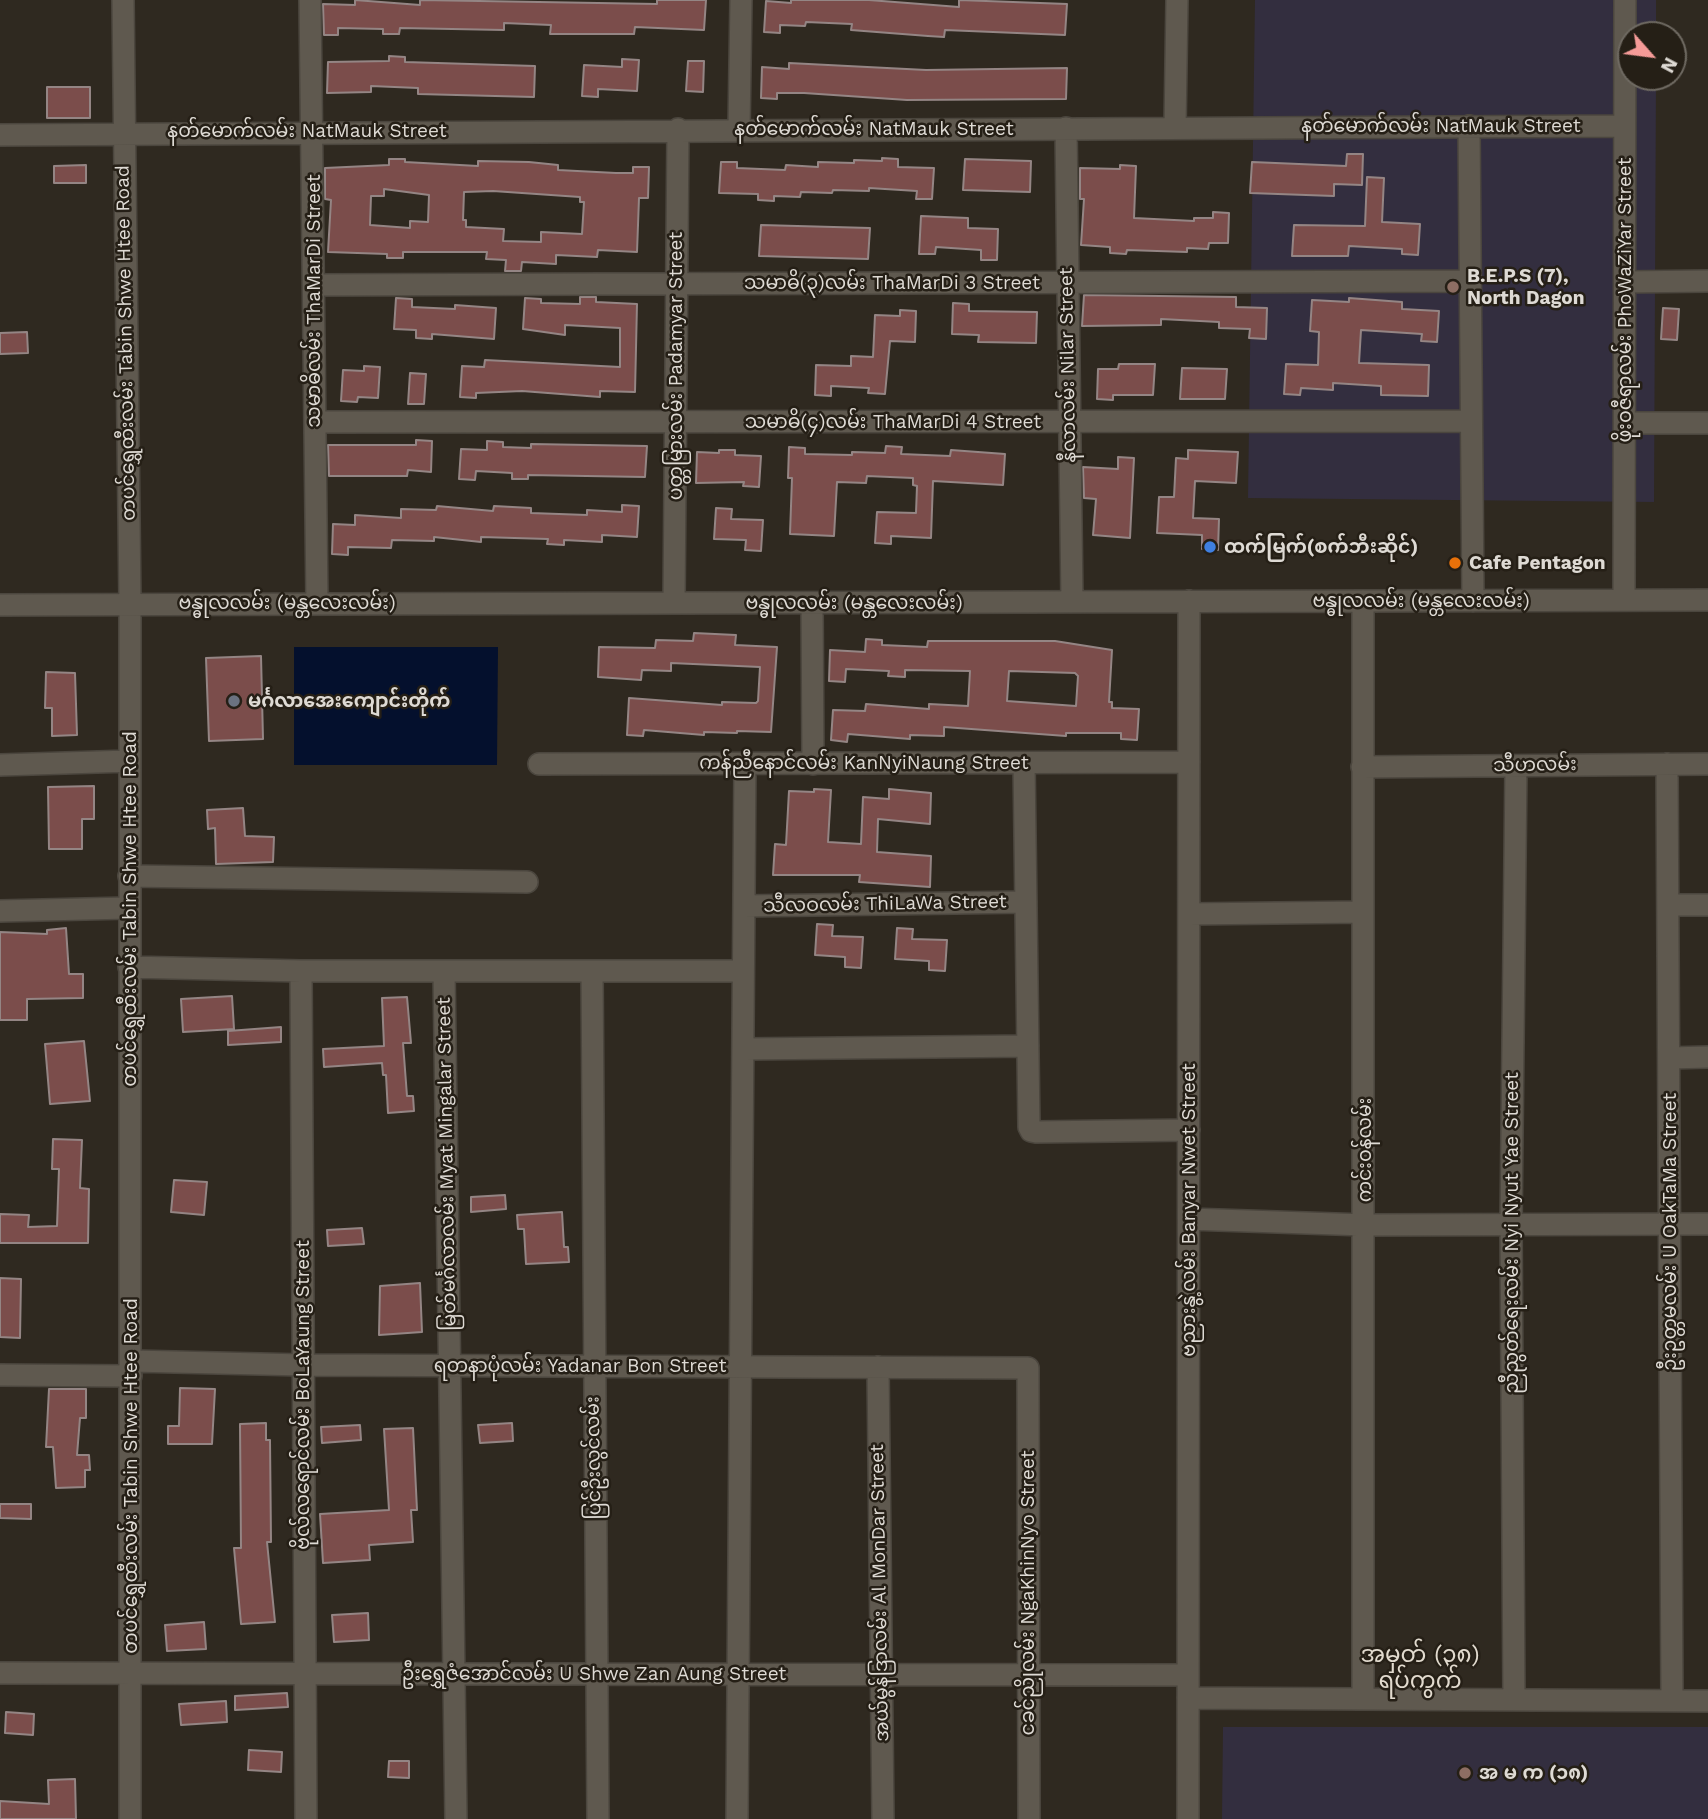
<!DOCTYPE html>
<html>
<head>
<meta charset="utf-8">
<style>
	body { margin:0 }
	#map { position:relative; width:1708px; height:1819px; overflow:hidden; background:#2f2920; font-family:"Work Sans",sans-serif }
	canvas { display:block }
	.north { position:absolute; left:1617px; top:21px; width:70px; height:70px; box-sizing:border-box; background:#251f16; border:2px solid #6f6a62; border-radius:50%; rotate:118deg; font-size:19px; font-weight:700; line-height:28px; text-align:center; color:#dedad4 }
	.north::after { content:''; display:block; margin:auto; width:24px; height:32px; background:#f59b98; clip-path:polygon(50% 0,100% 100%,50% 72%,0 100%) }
</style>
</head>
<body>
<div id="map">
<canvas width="1708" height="1819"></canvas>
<div class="north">N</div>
</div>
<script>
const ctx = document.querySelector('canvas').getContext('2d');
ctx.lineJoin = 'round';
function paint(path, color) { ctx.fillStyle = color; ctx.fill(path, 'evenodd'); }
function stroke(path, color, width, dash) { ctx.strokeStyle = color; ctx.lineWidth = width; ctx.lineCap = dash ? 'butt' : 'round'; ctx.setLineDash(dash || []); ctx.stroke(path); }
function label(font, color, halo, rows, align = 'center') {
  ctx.font = font + ' "Work Sans","Noto Sans Myanmar",sans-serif'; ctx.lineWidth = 5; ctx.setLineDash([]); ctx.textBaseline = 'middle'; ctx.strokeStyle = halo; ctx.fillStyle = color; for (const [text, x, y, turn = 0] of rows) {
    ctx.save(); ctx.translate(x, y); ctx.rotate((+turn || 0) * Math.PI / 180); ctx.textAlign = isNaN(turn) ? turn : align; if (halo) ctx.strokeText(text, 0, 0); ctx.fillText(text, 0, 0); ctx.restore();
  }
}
paint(new Path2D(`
	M1255,0H1656V35H1631V77H1656L1654,502L1248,498Z
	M1223,1727H1708V1819H1222Z`), '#332e3f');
paint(new Path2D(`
	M294,647H498L497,765H294Z`), '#04102d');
const building = new Path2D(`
	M355,0L420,5V0L657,4V0H706L704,30L635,27L634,34H550L551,25L504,23V30L400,28L399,34H383V29L338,28V35H324L323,4L355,5Z
	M791,0H869L959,7V0L1067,4L1065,35L945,30L944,37L928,36L851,30L852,24L806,22L805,26L780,25V33L764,32L766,1L791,3Z
	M389,56L405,57V62L535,66L534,97L418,94V88L371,86V92L327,93L328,62L389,61Z
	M622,59L639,60L637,91L598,89V97L582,96L584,65L622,67Z
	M688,61H704L703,92L686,91Z
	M789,63L926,70L1067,68L1066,99L907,100L804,93H777V99L761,98L762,67L789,69Z
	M47,87H90V118H47Z
	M1347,154H1363L1362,185L1334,184V196L1250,193L1252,162L1346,166Z
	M882,158L898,159V167L934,168L932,199H916L917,191L869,188V191L833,190L832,193L801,192L800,197L774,196V201L758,200V194L719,193L721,162H737V168L785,170L786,165L818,167V162L854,163V160L882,161Z
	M389,159H405V162L478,166V161L529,162L558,165V170L616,173H633V167H649L648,198H639L637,252L598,250L597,257L556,255V264L522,262L521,271H505L506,260L486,259L487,252H403V258H387V254L328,252L331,200L325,199V168L389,165ZM384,189L429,195L428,222L410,221V228L370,225L371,196H384ZM493,191L580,197V202H584L582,234L541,232V242L503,241L504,229L466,227V220H463L464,192Z
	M965,159L1031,161L1030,192L963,190Z
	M86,165V183H54V166Z
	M1120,165L1136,166L1134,218L1194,221V218H1213V212L1229,213L1228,243H1209L1208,249L1187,248V252L1127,250L1126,254L1110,253V247L1081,245L1084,199H1080V168L1120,169Z
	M1367,177L1384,178L1382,222L1420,224L1418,255L1402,254V249L1349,246L1348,256H1292L1294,225L1365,226Z
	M921,216L968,218V228L998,229L997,260H981V250L936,247L935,254H919Z
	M761,225L870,228L868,259L759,256Z
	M1084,295L1236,297V307L1267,308L1266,339L1249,338L1250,329L1219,328V322L1161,319V325L1082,326Z
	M580,297H596V302L637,304L635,392L600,391V397L522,391L476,393V398L460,397L462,366L484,367L485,360L620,367V328L565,325V335L523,329L525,298L541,299V303L580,304Z
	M396,298L412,299V307L455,309V305L496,308L494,339L432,334V339L416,338V330L394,329Z
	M1349,298L1402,302V309L1439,311L1437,342L1421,341L1422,334L1361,330L1359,363L1429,365L1428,396L1381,395V386L1333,383V390L1301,388L1300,395L1284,394L1286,364L1318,365L1319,332L1310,331L1312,300L1349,302Z
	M953,303L969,304V311L1037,312L1036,343L978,342L979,335L952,334Z
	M1663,308L1679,309L1677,340L1661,339Z
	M900,310L916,311L915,342L890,341L885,394L868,393L869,388L831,386V396L815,395L816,365L851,366V356L873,357L875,315L900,316Z
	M27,332L28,353L0,354V333Z
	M1119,364H1155L1153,395H1113V400L1097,399L1098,369H1118Z
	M364,366L380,367L378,398L358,397L357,402L341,401L343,370L364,371Z
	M1182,368L1227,369L1225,399H1180Z
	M410,373L426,374L424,404H408Z
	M416,440L432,441L431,472L408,470L407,476H329L328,445H416Z
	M487,441L503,442V447L531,448V444L647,446L645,477L528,475V479H512V473L476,471L475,480L459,479L461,449L487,450Z
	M886,446L902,447L901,454L950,456L951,450L1005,454L1003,485L933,481L931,538L891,536V544L875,543L877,512L916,513L917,486L913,485V478L867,476L866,483L837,482L834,536L790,534L792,478H788L789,447L805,448V454L852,455V452L885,453Z
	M719,450H735V455L761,456L759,487L743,486L744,482L696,483L697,452L719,453Z
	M1188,450L1238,452L1236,483L1195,481L1193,518L1219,519L1218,550L1202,549V535L1157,533L1159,497H1174L1176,458L1188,459Z
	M1118,457L1134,458L1130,538L1093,535L1096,499L1084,498L1083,467L1118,469Z
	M622,505L639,506L637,537L602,535V542L564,540V545L547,544L548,539L481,537V542L434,537V541L392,540L391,548L348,547V555L332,554L333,524L355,525V515L401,518V509L436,510L437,506L493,511L494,506L531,508V513L587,515V510L622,512Z
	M716,508L732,509L731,519L763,520L761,551L745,550L746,540L714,539Z
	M694,633L736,635L735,645L777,647L771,732L737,731V733L704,732V735L644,730L643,736L627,735L629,698L722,705V702L756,703L758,701L760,667L671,663V671L642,670L641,680L598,677L599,647L655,648L656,640L693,641Z
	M866,639L882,640V645L927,647L928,641H1055L1112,650L1109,702H1112V708L1139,709L1137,740L1121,739V733H1066V736L944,727V736L910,735V739L848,734L847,742L831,740L833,710L865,711L866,704L929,709V704L968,706L970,671L905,670V677L888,676L889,671L846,669L845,682L829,681L830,650L865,652ZM1009,671L1075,673L1078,676L1076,706L1007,701Z
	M261,656L263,739L209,741L206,658Z
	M46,672L75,673L77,735L52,736V708H45Z
	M94,786V819H82V849H49L48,787Z
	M814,789L831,790L828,842L861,844L863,797L889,799V789L931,793L930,824L878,819L877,852L931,856L930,887L859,882L860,875H773L775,844L786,845L789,791L814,792Z
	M243,808L245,836L274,837L273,862L216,864L215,828L208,829L207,810Z
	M817,924L833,925L832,936L863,937L861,968L845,967V957L815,955Z
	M66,928L69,974H83V998L27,999V1020H0V932L47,934V930Z
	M897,928L913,929L912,939L947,940L945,971L929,970V961L895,959Z
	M232,996L234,1029L183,1032L181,999Z
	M407,997L411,1043H403L407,1096H413L414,1111L388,1113L386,1075H383L382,1063L324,1067L323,1049L384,1046L382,998Z
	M281,1027V1042L228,1045V1031Z
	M84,1041L90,1101L50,1104L45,1044Z
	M53,1139L82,1140L80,1188L89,1189L88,1243H0V1214L29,1215L28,1227L57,1226L59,1169H52Z
	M174,1180L207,1182L204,1215L171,1212Z
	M505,1195L506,1209L471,1212V1197Z
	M562,1212L564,1247H568L569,1262L526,1264L524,1229H518L517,1215Z
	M362,1228L364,1244L328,1246L327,1230Z
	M0,1278L21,1279L20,1338L0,1337Z
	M420,1283L422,1332L379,1335L380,1286Z
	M180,1388L215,1389L212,1444H168V1426H179Z
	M49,1389H86V1418H80L77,1455H89L90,1470H85V1487L56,1488L53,1447H46Z
	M266,1423V1440H270L271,1542H267L275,1622L241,1624L234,1548H241L240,1424Z
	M512,1423L513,1441L480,1443L478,1425Z
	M360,1425L361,1440L322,1443L321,1427Z
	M413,1428L417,1510H411L413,1542L369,1545L370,1560L323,1563L320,1514L389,1510L384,1429Z
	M0,1504H31V1519L0,1518Z
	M368,1613L369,1640L334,1642L332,1615Z
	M204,1622L206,1649L167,1651L165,1625Z
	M287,1693L288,1707L235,1710V1696Z
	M226,1701L227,1722L181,1725L179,1704Z
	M6,1712L34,1714L33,1735L5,1733Z
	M249,1750L282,1752L281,1772L248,1770Z
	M389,1761H409V1778L388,1777Z
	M75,1779L76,1819H0V1801L49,1804L48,1780Z`);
paint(building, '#7b4d4b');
stroke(building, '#948584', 2);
const minor = new Path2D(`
	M123,0L130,603V1819
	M310,0L317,603
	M1469,126L1473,601
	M1175,127L1177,0
	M1066,128L1072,602
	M739,129L741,0
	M0,135L1624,126
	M1625,282L1708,281
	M314,285L1470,281
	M315,422L1471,421
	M1626,423H1708
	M1624,600L1625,0
	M1363,601V1699
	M674,603L678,129
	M812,603L813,764
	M0,605L1708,600
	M1024,763L1029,1127L1031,1131L1036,1132L1189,1130
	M539,764L1189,762
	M1667,764L1672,1700
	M0,765L130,761
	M1362,767L1708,764
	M129,876L527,882
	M1668,905H1708
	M744,906L1026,902
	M0,911L128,908
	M1189,914L1363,912
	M129,967L301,971H743
	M301,971L306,1819
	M444,971L456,1819
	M592,972L598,1819
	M745,1049L1028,1046
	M1669,1058L1708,1057
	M1189,1219L1365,1225L1708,1224
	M132,1361L303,1365L1028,1368L1029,1819
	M878,1367L883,1819
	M0,1375L131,1376
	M0,1673L1188,1675
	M1188,1698L1708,1701
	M1514,1700L1511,1225L1516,766
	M737,1819L745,764
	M1188,1819L1189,601`);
stroke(minor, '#4b463e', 24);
stroke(minor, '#5f594f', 21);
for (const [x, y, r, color] of [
	[1453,287,7,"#8d6e63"],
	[1210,547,7,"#3f7fe0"],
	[1455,563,7,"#e8710a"],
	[234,701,7,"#6b7280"],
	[1465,1773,7,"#8d6e63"]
]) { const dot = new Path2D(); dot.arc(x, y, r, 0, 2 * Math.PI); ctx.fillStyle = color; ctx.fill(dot); stroke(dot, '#251f16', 2.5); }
label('19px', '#dedad4', '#251f16', [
	["နတ်မောက်လမ်း NatMauk Street",1441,126],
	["နတ်မောက်လမ်း NatMauk Street",874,129],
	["နတ်မောက်လမ်း NatMauk Street",307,131],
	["သမာဓိ(၃)လမ်း ThaMarDi 3 Street",892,283],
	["ဖိုးဝဇီရာလမ်း PhoWaZiYar Street",1625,300,-90],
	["သမာဓိလမ်း ThaMarDi Street",314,301,-90],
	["တပင်ရွှေထီးလမ်း Tabin Shwe Htee Road",126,343,-91],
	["နီလာလမ်း Nilar Street",1068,365,-91],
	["ပတ္တမြားလမ်း Padamyar Street",676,366,-90],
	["သမာဓိ(၄)လမ်း ThaMarDi 4 Street",893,422],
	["ဗန္ဓုလလမ်း (မန္တလေးလမ်း)",1421,601],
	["ဗန္ဓုလလမ်း (မန္တလေးလမ်း)",287,603],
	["ဗန္ဓုလလမ်း (မန္တလေးလမ်း)",854,603],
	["ကန်ညီနောင်လမ်း KanNyiNaung Street",864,763],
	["သီဟလမ်း",1535,765,-1],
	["သီလဝလမ်း ThiLaWa Street",885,904,-1],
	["တပင်ရွှေထီးလမ်း Tabin Shwe Htee Road",130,909,-90],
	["ကင်းဝန်လမ်း",1365,1150,-90],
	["မြတ်မင်္ဂလာလမ်း Myat Mingalar Street",447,1164,-91],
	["ဗညားနွဲ့လမ်း Banyar Nwet Street",1189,1210,-90],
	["ဦးဥတ္တမလမ်း U OakTaMa Street",1670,1232,-90],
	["ညီညွတ်ရေးလမ်း Nyi Nyut Yae Street",1512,1233,-90],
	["ရတနာပုံလမ်း Yadanar Bon Street",580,1366],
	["ဗိုလ်လရောင်လမ်း BoLaYaung Street",303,1395,-90],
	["ပြင်ဦးလွင်လမ်း",594,1458,-91],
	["တပင်ရွှေထီးလမ်း Tabin Shwe Htee Road",131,1476,-90],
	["အယ်မွန်ဒြာလမ်း Al MonDar Street",880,1593,-91],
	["ငခင်ညိုလမ်း NgaKhinNyo Street",1028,1593,-90],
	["ဦးရွှေဇံအောင်လမ်း U Shwe Zan Aung Street",594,1674]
]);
label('bold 19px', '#dedad4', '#251f16', [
	["B.E.P.S (7),",1467,276],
	["North Dagon",1467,298],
	["ထက်မြက်(စက်ဘီးဆိုင်)",1224,547],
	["Cafe Pentagon",1469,563],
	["မင်္ဂလာအေးကျောင်းတိုက်",248,701],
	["အ မ က (၁၈)",1479,1773]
], 'left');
label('23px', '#e2dbcf', '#251f16', [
	["အမှတ် (၃၈)",1420,1655],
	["ရပ်ကွက်",1420,1681]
]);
</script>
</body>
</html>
